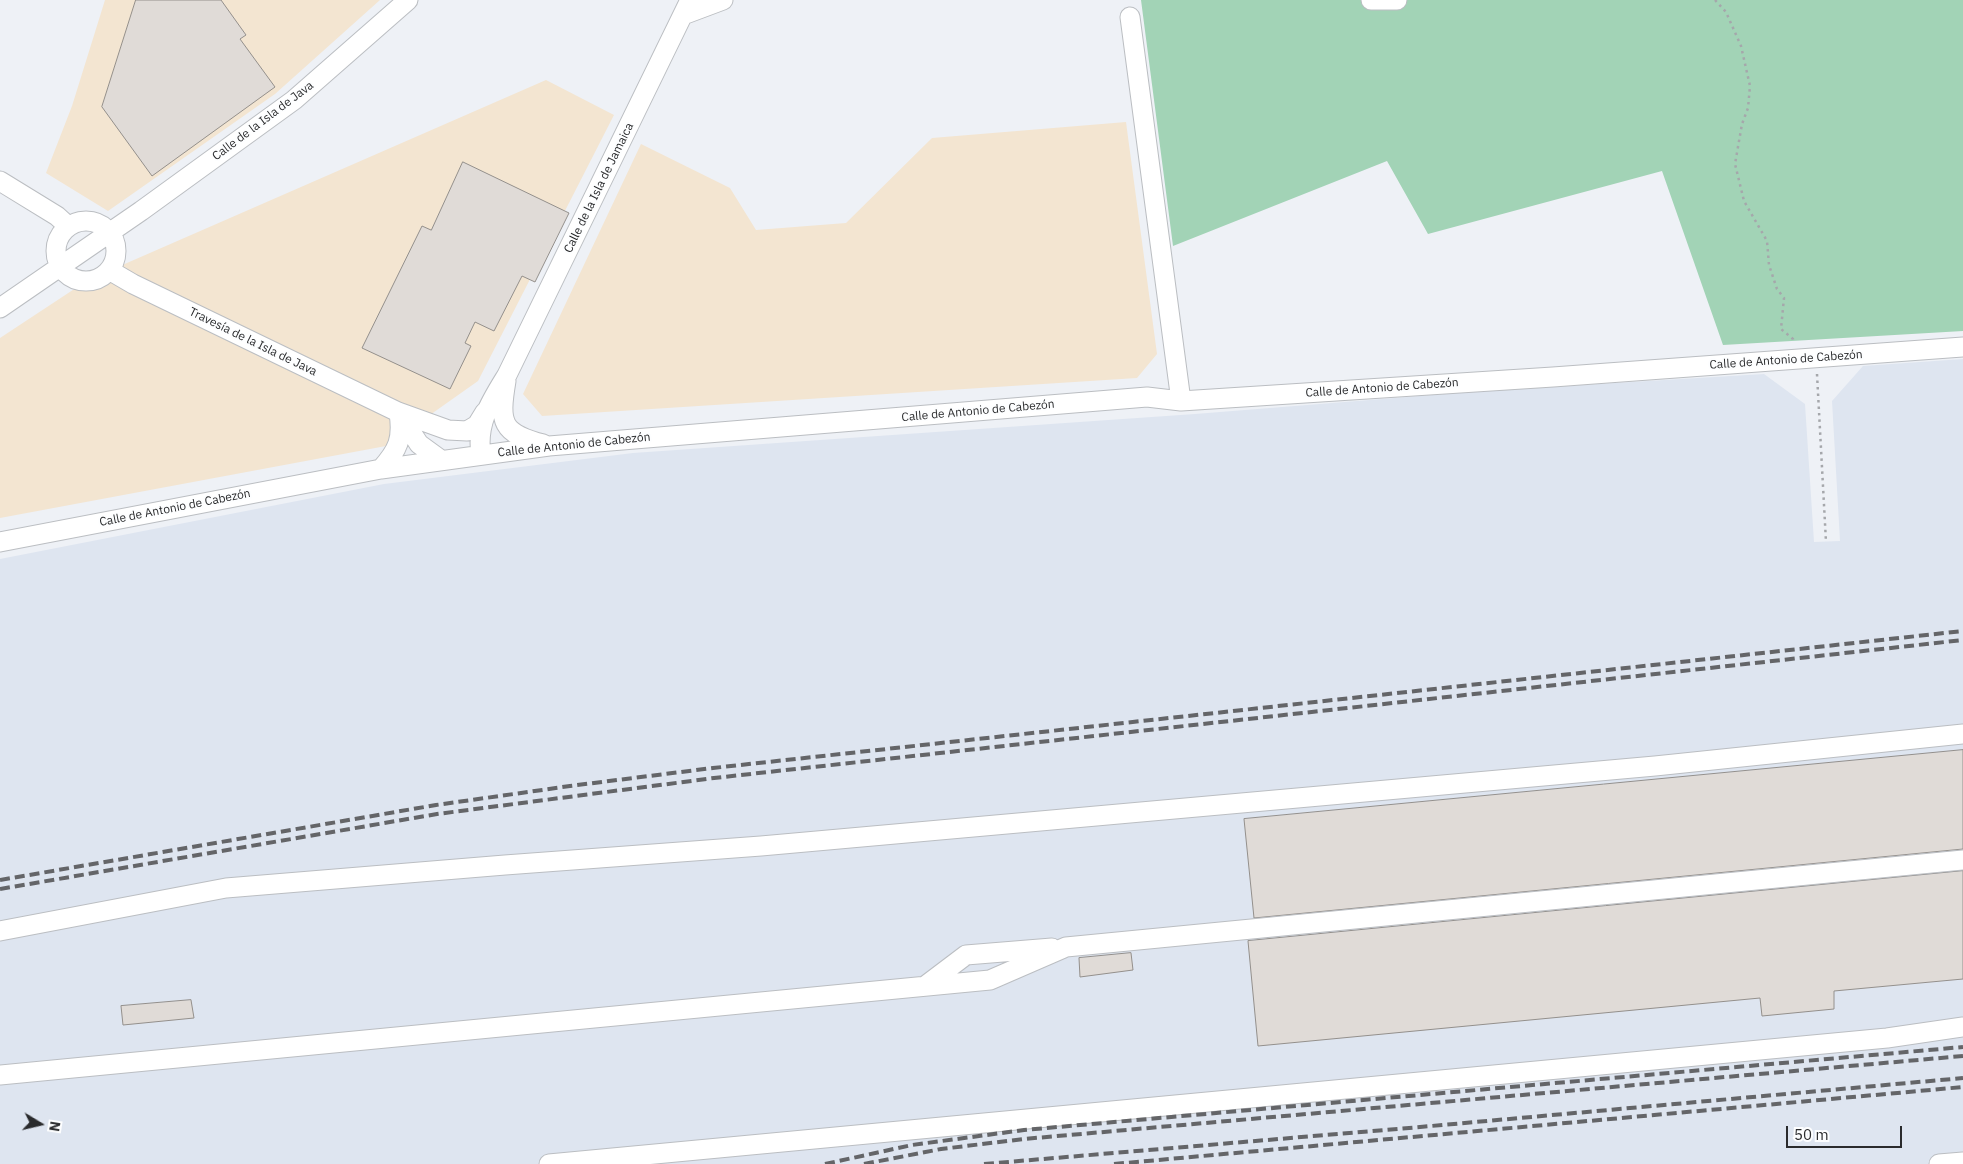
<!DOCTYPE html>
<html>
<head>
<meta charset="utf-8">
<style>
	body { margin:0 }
	#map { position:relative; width:1963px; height:1164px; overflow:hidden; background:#eef1f6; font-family:"IBM Plex Sans",sans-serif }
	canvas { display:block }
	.north { position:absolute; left:15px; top:1099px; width:50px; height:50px; -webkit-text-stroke:4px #fdfeff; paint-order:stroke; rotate:99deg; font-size:14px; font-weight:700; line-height:20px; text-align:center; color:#2a2b2d }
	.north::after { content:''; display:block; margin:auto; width:18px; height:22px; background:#2a2b2d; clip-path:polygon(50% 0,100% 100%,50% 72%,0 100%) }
	.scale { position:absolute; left:1786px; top:1126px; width:116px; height:22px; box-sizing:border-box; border:2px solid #2a2b2d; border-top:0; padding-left:6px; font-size:15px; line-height:18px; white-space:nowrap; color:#2a2b2d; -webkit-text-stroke:4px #fdfeff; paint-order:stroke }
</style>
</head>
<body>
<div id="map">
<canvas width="1963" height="1164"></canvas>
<div class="north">N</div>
<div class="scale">50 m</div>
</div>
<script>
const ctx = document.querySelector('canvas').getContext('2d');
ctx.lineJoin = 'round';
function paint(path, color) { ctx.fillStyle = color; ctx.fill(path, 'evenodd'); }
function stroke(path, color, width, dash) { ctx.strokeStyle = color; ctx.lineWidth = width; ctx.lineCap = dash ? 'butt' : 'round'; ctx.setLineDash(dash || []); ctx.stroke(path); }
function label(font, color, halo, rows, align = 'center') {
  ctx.font = font + ' "IBM Plex Sans",sans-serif'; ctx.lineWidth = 4; ctx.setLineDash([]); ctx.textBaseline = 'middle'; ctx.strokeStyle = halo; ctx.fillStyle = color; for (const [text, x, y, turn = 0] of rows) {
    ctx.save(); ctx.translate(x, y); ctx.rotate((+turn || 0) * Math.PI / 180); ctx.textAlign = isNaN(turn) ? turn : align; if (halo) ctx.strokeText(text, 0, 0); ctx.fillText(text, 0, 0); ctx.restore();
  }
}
paint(new Path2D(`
	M1963,359V1164H0V559L384,484L633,453L1195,414L1482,391L1764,374L1805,404L1814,542L1840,541L1832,401L1863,366Z`), '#dee5f0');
paint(new Path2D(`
	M105,0H380L275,94L108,211L46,173L72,106Z
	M546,80L614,115L478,381L386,446L0,518V338L88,280Z
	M1126,122L1157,354L1137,378L542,416L523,394L641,144L730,188L756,230L846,223L932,138Z`), '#f3e5d1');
paint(new Path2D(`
	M1141,0H1963V331L1723,345L1662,171L1428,234L1387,161L1173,246Z`), '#a2d3b6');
const building = new Path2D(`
	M136,0H221L246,35L240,39L275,87L152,176L102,107Z
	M463,162L569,213L535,282L522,276L494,331L475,322L465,343L471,346L450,389L362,348L422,226L431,230Z
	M1963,750V849L1254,918L1244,819Z
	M1963,871V979L1834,991V1009L1762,1016L1760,998L1258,1046L1248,941Z
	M1131,953L1133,970L1080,977L1079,958Z
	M191,1000L194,1018L123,1025L121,1006Z`);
paint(building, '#e0dbd7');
stroke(building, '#94908c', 1);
const minor = new Path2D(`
	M1371,0H1397
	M683,15L723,0
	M1130,17L1181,401
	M0,181L57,216L68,226
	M56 251a30 30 0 1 1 60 0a30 30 0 1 1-60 0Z
	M109,270L133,284L398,412L448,430L467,431L477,425L485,412
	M0,308L141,211L294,100L408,0
	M506,381C499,423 501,433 543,444
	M398,412L419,444L441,460
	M481,455C476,423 491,401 507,375L690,0
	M381,469C398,450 403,439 399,413
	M0,542L381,469L549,446L1147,397L1181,401L1553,377L1963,347
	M0,931L226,888L505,865L761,846L1655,766L1963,734
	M925,986L966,955L1052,948
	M0,1075L990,980L1066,947L1963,860
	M549,1164L1887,1038L1963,1027
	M1939,1164L1963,1162`);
stroke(minor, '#bbbec2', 21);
stroke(new Path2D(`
	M1715,0L1726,12L1741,46L1750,86L1748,108L1742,124L1735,164L1744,201L1767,241L1769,265L1777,289L1784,298L1781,329L1793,339V342
	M1817,374L1826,542`), '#a5a7ab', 2.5, [2.5, 4]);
stroke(minor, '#fff', 19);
stroke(new Path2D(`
	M0,880L436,805L570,786L713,768L1963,631
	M0,889L437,814L714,778L1963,640
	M825,1164L912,1145L1024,1130L1963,1047
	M864,1164L941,1149L1024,1139L1963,1056
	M984,1164L1420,1127L1963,1078
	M1114,1164L1963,1087`), '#646568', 4, [10, 5]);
label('12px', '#2a2b2d', '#fdfeff', [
	["Calle de la Isla de Java",263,121,-37],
	["Calle de la Isla de Jamaica",599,188,-64],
	["Travesía de la Isla de Java",253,342,26],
	["Calle de Antonio de Cabezón",1786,360,-4],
	["Calle de Antonio de Cabezón",1382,388,-4],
	["Calle de Antonio de Cabezón",978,411,-5],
	["Calle de Antonio de Cabezón",574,445,-6],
	["Calle de Antonio de Cabezón",175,508,-11]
]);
</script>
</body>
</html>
